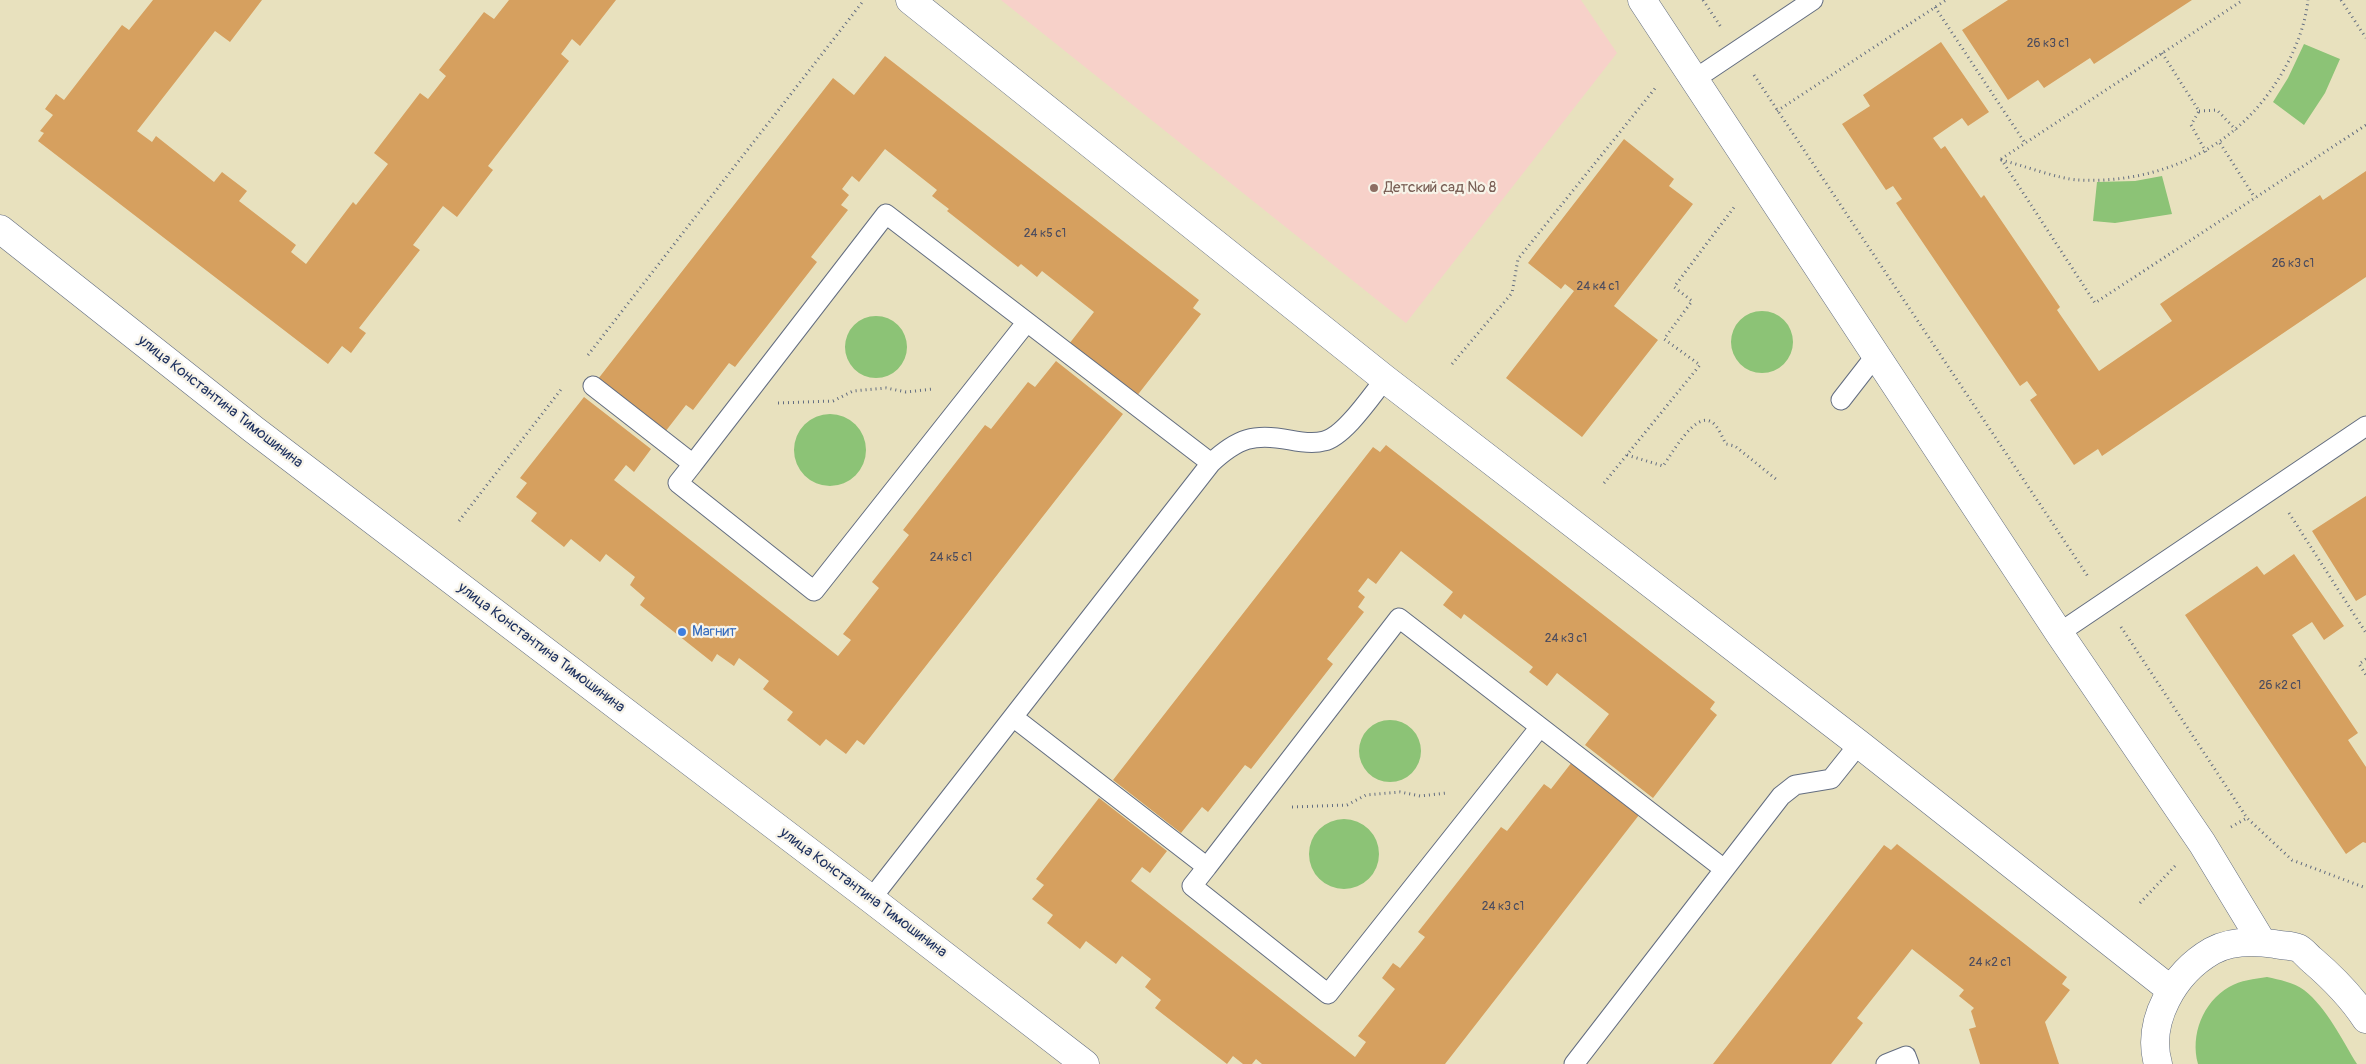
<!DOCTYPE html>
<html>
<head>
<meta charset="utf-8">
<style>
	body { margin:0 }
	canvas { display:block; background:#e8e1be }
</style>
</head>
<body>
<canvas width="2366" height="1064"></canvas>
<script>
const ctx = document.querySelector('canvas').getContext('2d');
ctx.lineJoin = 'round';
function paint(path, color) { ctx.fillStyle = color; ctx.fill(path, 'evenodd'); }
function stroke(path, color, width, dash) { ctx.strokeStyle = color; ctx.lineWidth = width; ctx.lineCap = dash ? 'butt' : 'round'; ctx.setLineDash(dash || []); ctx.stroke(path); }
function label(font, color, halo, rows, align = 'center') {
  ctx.font = font + ' Pangolin,sans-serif'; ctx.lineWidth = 4.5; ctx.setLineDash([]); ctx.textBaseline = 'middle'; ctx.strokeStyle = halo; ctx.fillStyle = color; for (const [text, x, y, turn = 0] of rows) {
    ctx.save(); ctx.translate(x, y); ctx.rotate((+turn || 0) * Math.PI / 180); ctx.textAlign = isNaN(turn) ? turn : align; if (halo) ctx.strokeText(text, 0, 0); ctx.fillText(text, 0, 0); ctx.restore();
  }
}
paint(new Path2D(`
	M1001,0H1581L1617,53L1406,323Z`), '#f7d1c9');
paint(new Path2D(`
	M2304,44L2340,59L2325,93L2304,125L2273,102L2288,78Z
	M2162,176L2172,214L2115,223L2093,221L2097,182L2135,181Z
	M1731 342a31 31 0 1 1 62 0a31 31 0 1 1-62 0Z
	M845 347a31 31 0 1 1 62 0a31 31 0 1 1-62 0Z
	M794 450a36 36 0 1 1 72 0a36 36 0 1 1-72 0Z
	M1359 751a31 31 0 1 1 62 0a31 31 0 1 1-62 0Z
	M1309 854a35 35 0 1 1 70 0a35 35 0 1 1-70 0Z
	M2267,977C2280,980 2293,982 2304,990C2327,1008 2342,1040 2357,1064H2198C2190,1035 2203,1002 2229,987C2241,980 2254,979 2267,977Z`), '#8cc376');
paint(new Path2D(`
	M153,0H262L230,42L215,31L137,131L152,142L156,136L214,182L222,172L247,191L239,201L296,245L291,252L306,264L353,202L356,205L388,164L374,153L420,93L428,99L446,76L439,70L484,12L494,19L509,0H616L580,46L572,39L561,54L569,61L488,166L493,170L457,217L443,206L413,245L420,250L359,328L366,333L351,353L342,346L328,364L38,141L44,133L40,131L53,115L45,109L56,94L64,100L122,25L129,30Z
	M2008,0H2192L2094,64L2090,58L2044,88L2038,80L2008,100L1962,30Z
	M1941,42L1989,112L1968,126L1962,118L1933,138L1941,149L1945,146L1981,198L1984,195L2060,307L2057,310L2099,371L2172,321L2160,304L2320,195L2323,200L2366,171V277L2102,456L2098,449L2074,465L2030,400L2037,395L2027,381L2020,386L1896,203L1902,199L1893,186L1886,190L1842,124L1870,106L1863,95Z
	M885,56L1199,300L1193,308L1201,314L1136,397L1069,344L1094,312L1042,271L1037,277L1021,264L1018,267L947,211L949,209L932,196L937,190L885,149L859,182L852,176L842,189L849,195L841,205L848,210L811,257L817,262L735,367L729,363L693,410L686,405L665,432L598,379L833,78L854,95Z
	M1624,139L1674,179L1669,186L1693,204L1614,306L1658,340L1582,437L1506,378L1574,291L1565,284L1561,289L1528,263Z
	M1056,361L1123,414L864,745L857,740L846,754L826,739L820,746L787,720L793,712L763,689L769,681L739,658L734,666L717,654L712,662L640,605L645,598L630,585L635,577L606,554L600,562L571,539L564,547L531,521L537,513L516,497L527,483L520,478L584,397L651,449L634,472L626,465L614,480L838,656L851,640L843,634L879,588L872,582L909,535L903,530L985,425L991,429L1028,382L1035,387Z
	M1386,445L1715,702L1710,709L1717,715L1653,798L1585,745L1609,714L1557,673L1547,686L1529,672L1533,667L1464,614L1461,619L1443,605L1453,592L1401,551L1376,584L1368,578L1358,591L1365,597L1358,607L1364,612L1327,659L1333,664L1251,769L1245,765L1208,812L1202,807L1181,833L1113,780L1373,447L1380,452Z
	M2366,496V595L2356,601L2312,531Z
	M2294,554L2344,626L2324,640L2312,622L2292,635L2358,733L2348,740L2366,767V843L2363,842L2346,854L2185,615L2257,566L2264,575Z
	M1572,762L1639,815L1445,1064H1262L1256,1059L1252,1064H1243L1233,1056L1227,1064L1155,1008L1161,1000L1145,987L1151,979L1122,956L1116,964L1086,941L1080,949L1047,923L1053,915L1032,899L1044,885L1036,879L1099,798L1167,851L1150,873L1142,867L1131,881L1355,1057L1366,1042L1358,1036L1395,989L1382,978L1393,963L1400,968L1425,937L1418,932L1501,827L1507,831L1544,784L1551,789Z
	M1897,844L2067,977L2062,984L2070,990L2045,1022L2059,1064H1980L1969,1029L1976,1027L1971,1011L1974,1008L1959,996L1964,990L1912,949L1857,1018L1863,1023L1831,1064H1713L1884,845L1891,850Z`), '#d6a05f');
const service = new Path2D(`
	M1695,79L1813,0
	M593,386L693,464L886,214L1211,463
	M1841,400L1876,355
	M693,464L678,483L814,591L1026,323
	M2059,633L2366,426
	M1013,717L1207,867L1399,618L1724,869
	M1207,867L1192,886L1328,994L1540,727
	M871,899L1211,463C1238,438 1254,433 1290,440C1300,442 1314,444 1324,441C1344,437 1372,395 1385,379
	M1574,1064L1781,796L1795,785L1831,779L1859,744
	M1886,1064L1906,1056L1909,1064`);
const minor = new Path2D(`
	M910,0L1385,379L1859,744L2171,990
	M1642,0L2059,633L2202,843L2262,942
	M0,229L253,429L871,899L1085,1064
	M2158,1064C2146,1021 2174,973 2212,951C2230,941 2255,941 2275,944C2282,946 2291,945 2298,948C2303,950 2308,957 2312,960C2333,978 2351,996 2366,1019`);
stroke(service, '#636d80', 21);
stroke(minor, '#636d80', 29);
stroke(new Path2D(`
	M1703,0L1721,27
	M2341,0L2366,38
	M1935,7L2025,143
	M2162,53L2199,111L2191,125L2206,152
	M1754,75L2089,578
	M1777,111L1946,0
	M2199,111L2217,110L2236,130
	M2220,143L2255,198
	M2001,159L2095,303L2366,125
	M2001,159L2243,0
	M2001,160C2022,165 2059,179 2078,180C2161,184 2236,148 2279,78C2294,54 2305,27 2308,0
	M588,355L864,0
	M1452,364L1512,293L1518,259L1657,86
	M778,403L833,401L853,391L886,388L906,392L933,389
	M1627,455L1663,466C1672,454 1696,409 1713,423C1719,428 1722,437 1726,444L1735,446L1777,480
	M1604,483L1700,365L1664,339L1692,301L1674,287L1735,206
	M2289,513L2366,633
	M459,521L563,387
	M2121,627L2247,818L2292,860L2366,888
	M2366,659L2359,664L2366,675
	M1292,807L1347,805L1366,795L1400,792L1420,796L1447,793
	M2231,827L2247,818
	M2140,903L2175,866`), '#636d80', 3, [1, 4]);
stroke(service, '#fff', 19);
stroke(minor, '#fff', 28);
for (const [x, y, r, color] of [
	[1374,188,5,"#8d6e63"],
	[682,632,5,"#3f7fe0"]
]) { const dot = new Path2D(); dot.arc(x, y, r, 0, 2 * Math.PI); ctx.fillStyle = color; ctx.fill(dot); stroke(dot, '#f7f3e8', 2); }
label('12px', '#4a4b5e', null, [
	["26 к3 с1",2048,44],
	["24 к5 с1",1045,234],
	["26 к3 с1",2293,264],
	["24 к4 с1",1598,287],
	["24 к5 с1",951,558],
	["24 к3 с1",1566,639],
	["26 к2 с1",2280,686],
	["24 к3 с1",1503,907],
	["24 к2 с1",1990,963]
]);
label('15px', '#785e54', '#f7f3e8', [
	["Детский сад № 8",1384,188]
], 'left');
label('15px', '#1b2f5e', '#f7f3e8', [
	["улица Константина Тимошинина",220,402,38],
	["улица Константина Тимошинина",541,648,37],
	["улица Константина Тимошинина",863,893,37]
]);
label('15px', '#366cbe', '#f7f3e8', [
	["Магнит",692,632]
], 'left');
</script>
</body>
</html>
